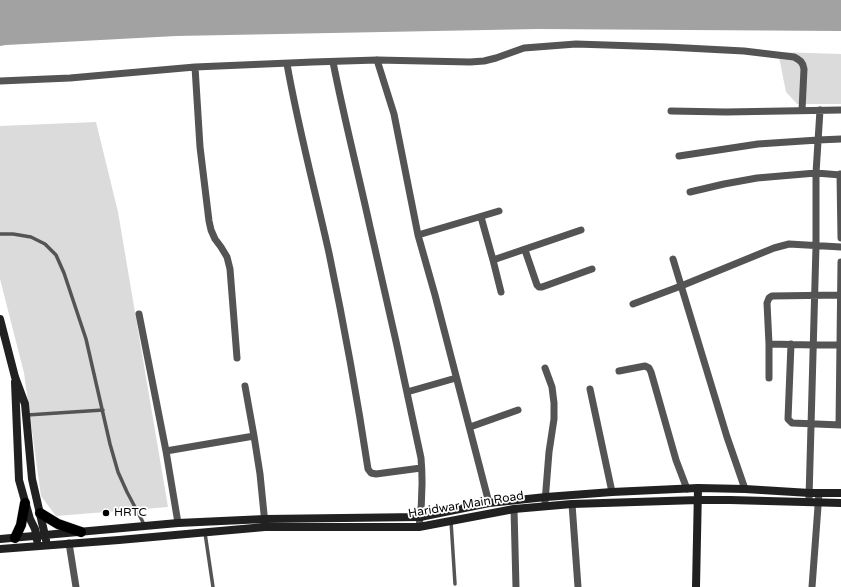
<!DOCTYPE html>
<html>
<head>
<meta charset="utf-8">
<style>
	body { margin:0 }
	canvas { display:block; background:#fff }
</style>
</head>
<body>
<canvas width="841" height="587"></canvas>
<script>
const ctx = document.querySelector('canvas').getContext('2d');
ctx.lineJoin = 'round';
function paint(path, color) { ctx.fillStyle = color; ctx.fill(path, 'evenodd'); }
function stroke(path, color, width, dash) { ctx.strokeStyle = color; ctx.lineWidth = width; ctx.lineCap = dash ? 'butt' : 'round'; ctx.setLineDash(dash || []); ctx.stroke(path); }
function label(font, color, halo, rows, align = 'center') {
  ctx.font = font + ' "Varela Round",sans-serif'; ctx.lineWidth = 3.5; ctx.setLineDash([]); ctx.textBaseline = 'middle'; ctx.strokeStyle = halo; ctx.fillStyle = color; for (const [text, x, y, turn = 0] of rows) {
    ctx.save(); ctx.translate(x, y); ctx.rotate((+turn || 0) * Math.PI / 180); ctx.textAlign = isNaN(turn) ? turn : align; if (halo) ctx.strokeText(text, 0, 0); ctx.fillText(text, 0, 0); ctx.restore();
  }
}
paint(new Path2D(`
	M778,52L841,54V104H797L786,92Z
	M96,122L118,212L168,507L56,516L41,496L24,373L0,279V126Z`), '#dbdbdb');
paint(new Path2D(`
	M0,0H841V31L538,29L176,36L6,45L0,46Z`), '#a2a2a2');
const primary = new Path2D(`
	M40,513L58,524L81,532
	M15,538L21,525L25,503`);
stroke(primary, '#dbdbdb', 11);
stroke(new Path2D(`
	M0,234H13L31,237L45,244L56,255L64,273L86,339L110,444L118,472L127,492L145,526
	M27,415L103,410
	M451,521L455,584
	M205,533L213,587`), '#545454', 3.5);
stroke(new Path2D(`
	M377,60L394,114L418,235L435,295L489,503
	M333,62C344,118 358,172 370,227C388,304 405,381 421,458C423,481 422,505 419,527
	M287,64C298,127 315,190 329,253C344,325 357,396 368,469L371,473L376,474L421,468
	M195,67L200,147L209,221L211,230L215,239L221,247L227,257L230,269L237,358
	M0,81L70,78L195,67L313,62L377,60L470,62L484,61L496,58L524,48L576,44L667,47L744,51L794,57C800,60 803,62 804,69L802,110
	M671,111L726,112L841,110
	M679,156L758,144L818,140L841,139
	M840,174L841,238
	M690,192L724,184L757,178L816,173L841,175
	M481,217L493,260L501,292
	M418,235L499,211
	M525,250L537,285L539,287H542L592,269
	M673,259L727,437L745,489
	M493,260L581,230
	M633,304L681,286L774,248L789,244L841,247
	M139,314L166,451L178,523
	M769,344L814,345H841
	M791,344L788,419L792,423L841,425
	M619,371L645,366L649,368L651,372L676,460L687,489
	M769,378V344L767,303L769,298L772,296L841,295
	M245,386L254,436L260,474L265,524
	M590,389L612,492
	M407,392L456,378
	M839,425L841,262
	M470,427L518,410
	M166,451L254,436
	M809,498L816,246V173L820,110
	M545,502L549,452L554,419V403L552,387L545,368
	M572,504L578,587
	M514,509L516,587
	M69,543L76,587
	M812,587L819,493`), '#545454', 7);
stroke(new Path2D(`
	M0,319L15,377L25,404L32,479L46,540
	M15,382L19,480L30,519L35,529L37,540
	M0,539L178,523L265,519L420,517L489,503L546,497L612,492L698,488L745,489L810,493H841
	M0,549L119,540L265,527H419L514,509L572,504L698,500H730L841,503
	M696,587L698,488`), '#212121', 8);
stroke(primary, '#000', 10);
for (const [x, y, r, color] of [
	[106,513,4,"#000"]
]) { const dot = new Path2D(); dot.arc(x, y, r, 0, 2 * Math.PI); ctx.fillStyle = color; ctx.fill(dot); stroke(dot, '#fff', 1.5); }
label('12px', '#000', '#fff', [
	["Haridwar Main Road",466,505,-9]
]);
label('12px', '#000', '#fff', [
	["HRTC",114,513]
], 'left');
</script>
</body>
</html>
